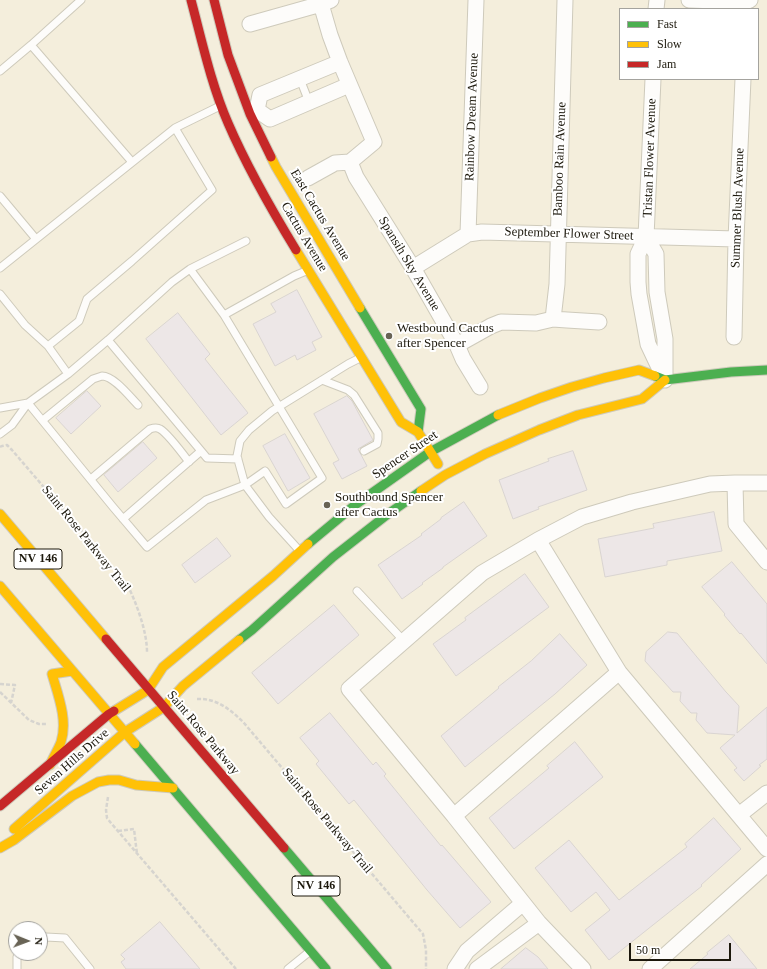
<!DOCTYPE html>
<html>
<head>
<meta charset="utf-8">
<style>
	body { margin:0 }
	#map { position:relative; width:767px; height:969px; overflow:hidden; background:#f4eedc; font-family:Georgia,serif }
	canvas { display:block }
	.legend { position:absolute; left:619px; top:8px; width:140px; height:72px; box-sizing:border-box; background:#fff; border:1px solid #a4a39e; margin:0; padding:5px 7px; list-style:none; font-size:12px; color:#1c180c }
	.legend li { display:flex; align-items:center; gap:8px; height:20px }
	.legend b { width:20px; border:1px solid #a4a39e }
	.north { position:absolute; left:8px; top:921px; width:40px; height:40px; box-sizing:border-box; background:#fff; border:1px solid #a4a39e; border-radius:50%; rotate:91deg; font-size:11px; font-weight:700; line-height:16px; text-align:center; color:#1c180c }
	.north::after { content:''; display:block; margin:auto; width:14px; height:18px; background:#686355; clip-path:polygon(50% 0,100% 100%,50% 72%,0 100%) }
	.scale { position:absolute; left:629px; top:943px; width:102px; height:18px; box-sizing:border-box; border:2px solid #1c180c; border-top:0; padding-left:5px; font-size:12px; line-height:14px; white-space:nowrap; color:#1c180c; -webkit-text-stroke:3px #fff; paint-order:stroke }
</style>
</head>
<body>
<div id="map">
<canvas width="767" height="969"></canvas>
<ul class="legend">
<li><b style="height:5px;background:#4caf50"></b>Fast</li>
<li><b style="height:5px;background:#ffc107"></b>Slow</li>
<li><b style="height:5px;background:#c62828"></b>Jam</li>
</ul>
<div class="north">N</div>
<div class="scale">50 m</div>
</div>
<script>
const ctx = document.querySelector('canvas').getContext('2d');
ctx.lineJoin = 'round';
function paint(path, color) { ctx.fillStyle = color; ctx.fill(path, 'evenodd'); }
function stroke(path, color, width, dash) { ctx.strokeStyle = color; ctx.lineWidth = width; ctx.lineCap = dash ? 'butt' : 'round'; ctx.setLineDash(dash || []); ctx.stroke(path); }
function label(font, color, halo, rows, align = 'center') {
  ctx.font = font + ' Georgia,serif'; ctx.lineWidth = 4; ctx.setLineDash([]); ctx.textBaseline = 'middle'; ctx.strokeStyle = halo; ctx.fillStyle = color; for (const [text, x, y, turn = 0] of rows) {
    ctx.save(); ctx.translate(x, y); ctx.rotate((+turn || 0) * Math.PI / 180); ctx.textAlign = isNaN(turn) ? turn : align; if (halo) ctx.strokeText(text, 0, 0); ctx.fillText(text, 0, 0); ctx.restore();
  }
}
const building = new Path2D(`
	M297,290L322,337L312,342L316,350L297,360L295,355L275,366L253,324L276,312L271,304Z
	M178,313L210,354L205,359L248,413L221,435L146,339Z
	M87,391L101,406L71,434L56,418Z
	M347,396L352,401L373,440L358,449L367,466L342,479L333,463L339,460L314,414Z
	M285,434L310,478L288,491L263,446Z
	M143,442L157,458L118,492L104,475Z
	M573,451L587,490L538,507L539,509L513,519L499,480L549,461L548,459Z
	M464,502L487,536L443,567V568L422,583L423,584L402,599L378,565L422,535L421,534L441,519V518Z
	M714,512L722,551L667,561V565L605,577L598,539L654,528L653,524Z
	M217,538L231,556L195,583L182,565Z
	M732,562L767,604V664L741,633L740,634L724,615L725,614L702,587Z
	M525,574L549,607L456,676L433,644L466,620L465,618Z
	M334,605L359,635L278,704L252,673Z
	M668,632L677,633L726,692L727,693L739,706L737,733L767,707V759L759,765L761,766L744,781L734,770L737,768L720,748L735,735L707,733L696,720L697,713H691L680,701L681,692H673L645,661L646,652Z
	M560,634L587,665L555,694L465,767L441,736L499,688L498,687L531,661Z
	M330,713L373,765L376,762L386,774L384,776L441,846L442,845L491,902L460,928L427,890L354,800L349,804L316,764L319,761L300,738Z
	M575,742L603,777L514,849L489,818L549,768L547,766Z
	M714,818L741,849L701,885L702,886L609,960L585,930L610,910L596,892L571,912L535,868L569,840L619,900L687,847L685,844Z
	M160,922L200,969H126L121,962L125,959L121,955Z
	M729,935L757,969H690L708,954L707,953Z
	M526,948L538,957L548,969H501Z`);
paint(building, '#ede7e7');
stroke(building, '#d9d4d1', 1);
const lane = new Path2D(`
	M31,45L132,162
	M0,71L31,45L81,0
	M300,79L309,102
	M0,196L36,239
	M0,268L175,128L220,106
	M0,294L25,325L48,346
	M224,315L294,276L306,271
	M108,340L207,458L238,459
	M68,374L48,346L79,321L87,299L132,261L212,190L175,128
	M322,380L348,390L354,395L378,433V439L377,444L364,451
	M28,403L113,507L147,547L206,500L245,485L265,471L286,504L322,478L224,315L190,269L246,241
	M0,408L28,403
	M43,420L93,379C96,378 99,377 102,376C114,376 130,397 138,405
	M0,434L12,425L28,403L68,374L108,340L172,282L190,269
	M91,479L150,429C153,428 157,427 160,429C167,433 183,454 189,462
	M123,519L201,451
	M298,549L269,517L245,485L237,456L240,441L249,430L272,411L348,364L360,358
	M357,591L404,641
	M40,939L46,937L65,938L90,969
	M17,969V957L19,953
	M288,969L309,952`);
const street = new Path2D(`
	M689,0L745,2L750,0
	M656,9L657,0
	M250,24L321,4L331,0
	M653,79L646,237L638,254V282L639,294L648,344L665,380
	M257,110L260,95L340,62
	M257,110L270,119L349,85
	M350,162L356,177L413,268L457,345L463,359L480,387
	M308,178L335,163L350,162L374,142L340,62L330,35L321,4
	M468,234L476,0
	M646,237L656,254L657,292L665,339V375
	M413,268L468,234L482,232L736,239
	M553,319L557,284L565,0
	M734,337L736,239L743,79
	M457,345L491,326L501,322L536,323L553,319L567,320L599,322
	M735,483L736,524L767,562
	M538,540L619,672
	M739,815L767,793
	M454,816L349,689L482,573L538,540L582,517L632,502L710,484L735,483H767
	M455,969L467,951L523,903
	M477,969L539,923
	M583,969L539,923L454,816L619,672L767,849
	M650,969L767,864`);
const fast = new Path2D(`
	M360,308L421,409L418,432
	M655,376L665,380L731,372L767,370
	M308,544L355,505L430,452L498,415
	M239,640L252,630L333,557L388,514L421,491
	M135,744L326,969
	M284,848L387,969`);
const slow = new Path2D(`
	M271,157L276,167L360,308
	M296,250L401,422L418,432L438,464
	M498,415L540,398L572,387L604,378L639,370L655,376
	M421,491L445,475L485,454L539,430L578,415L642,399L665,380
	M0,514L106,639
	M0,586L135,744
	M114,711L148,690L163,667L273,576L308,544
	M50,765C53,757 58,750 61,742C68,720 58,695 52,674L72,671
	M14,829L125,732L164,707L183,686L239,640
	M0,848L14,840L72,796L98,782L109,780H119L136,785L173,788`);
const jam = new Path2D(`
	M191,0C202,41 211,84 228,123C247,167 271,209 296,250
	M214,0L228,55L250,114L271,157
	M106,639L284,848
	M0,806L109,714L114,711`);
stroke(lane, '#cecabb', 9);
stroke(street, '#cecabb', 17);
stroke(fast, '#cecabb', 11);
stroke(slow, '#cecabb', 11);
stroke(jam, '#cecabb', 11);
stroke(new Path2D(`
	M0,447L2,446L7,445L12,450L127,584C136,602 147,631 147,652
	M0,684L15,685L11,703
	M0,692L29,720L39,724H46
	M197,699C217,698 231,710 244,723L423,934L426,950V969
	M108,797L106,810L107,818L111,823L236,969
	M118,831L134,829L137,854`), '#d6d4cf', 2.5, [4, 2]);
stroke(lane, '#fdfcfa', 7);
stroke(street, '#fdfcfa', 15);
stroke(fast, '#4caf50', 9);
stroke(slow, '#ffc107', 9);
stroke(jam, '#c62828', 9);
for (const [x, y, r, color] of [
	[389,336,4,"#686355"],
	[327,505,4,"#686355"]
]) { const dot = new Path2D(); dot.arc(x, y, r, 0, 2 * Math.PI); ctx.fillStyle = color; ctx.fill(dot); stroke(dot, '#fff', 1.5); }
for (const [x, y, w] of [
	[38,559,48],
	[316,886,48]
]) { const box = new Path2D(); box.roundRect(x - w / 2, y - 10, w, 20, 3); ctx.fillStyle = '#fff'; ctx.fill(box); stroke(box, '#1c180c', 1); }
label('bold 12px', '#1c180c', null, [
	["NV 146",38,559],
	["NV 146",316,886]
]);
label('13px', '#1c180c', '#fff', [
	["Rainbow Dream Avenue",472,117,-88],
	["Tristan Flower Avenue",650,158,-88],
	["Bamboo Rain Avenue",560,159,-88],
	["Summer Blush Avenue",738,208,-88],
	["East Cactus Avenue",320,215,59],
	["September Flower Street",569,234,2],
	["Cactus Avenue",304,237,59],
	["Spansih Sky Avenue",409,264,59],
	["Spencer Street",405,455,-34],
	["Saint Rose Parkway Trail",86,539,51],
	["Saint Rose Parkway",203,733,50],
	["Seven Hills Drive",72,762,-41],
	["Saint Rose Parkway Trail",327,821,50]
]);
label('13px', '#1c180c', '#fff', [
	["Westbound Cactus",397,329],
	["after Spencer",397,344],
	["Southbound Spencer",335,498],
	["after Cactus",335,513]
], 'left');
</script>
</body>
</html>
